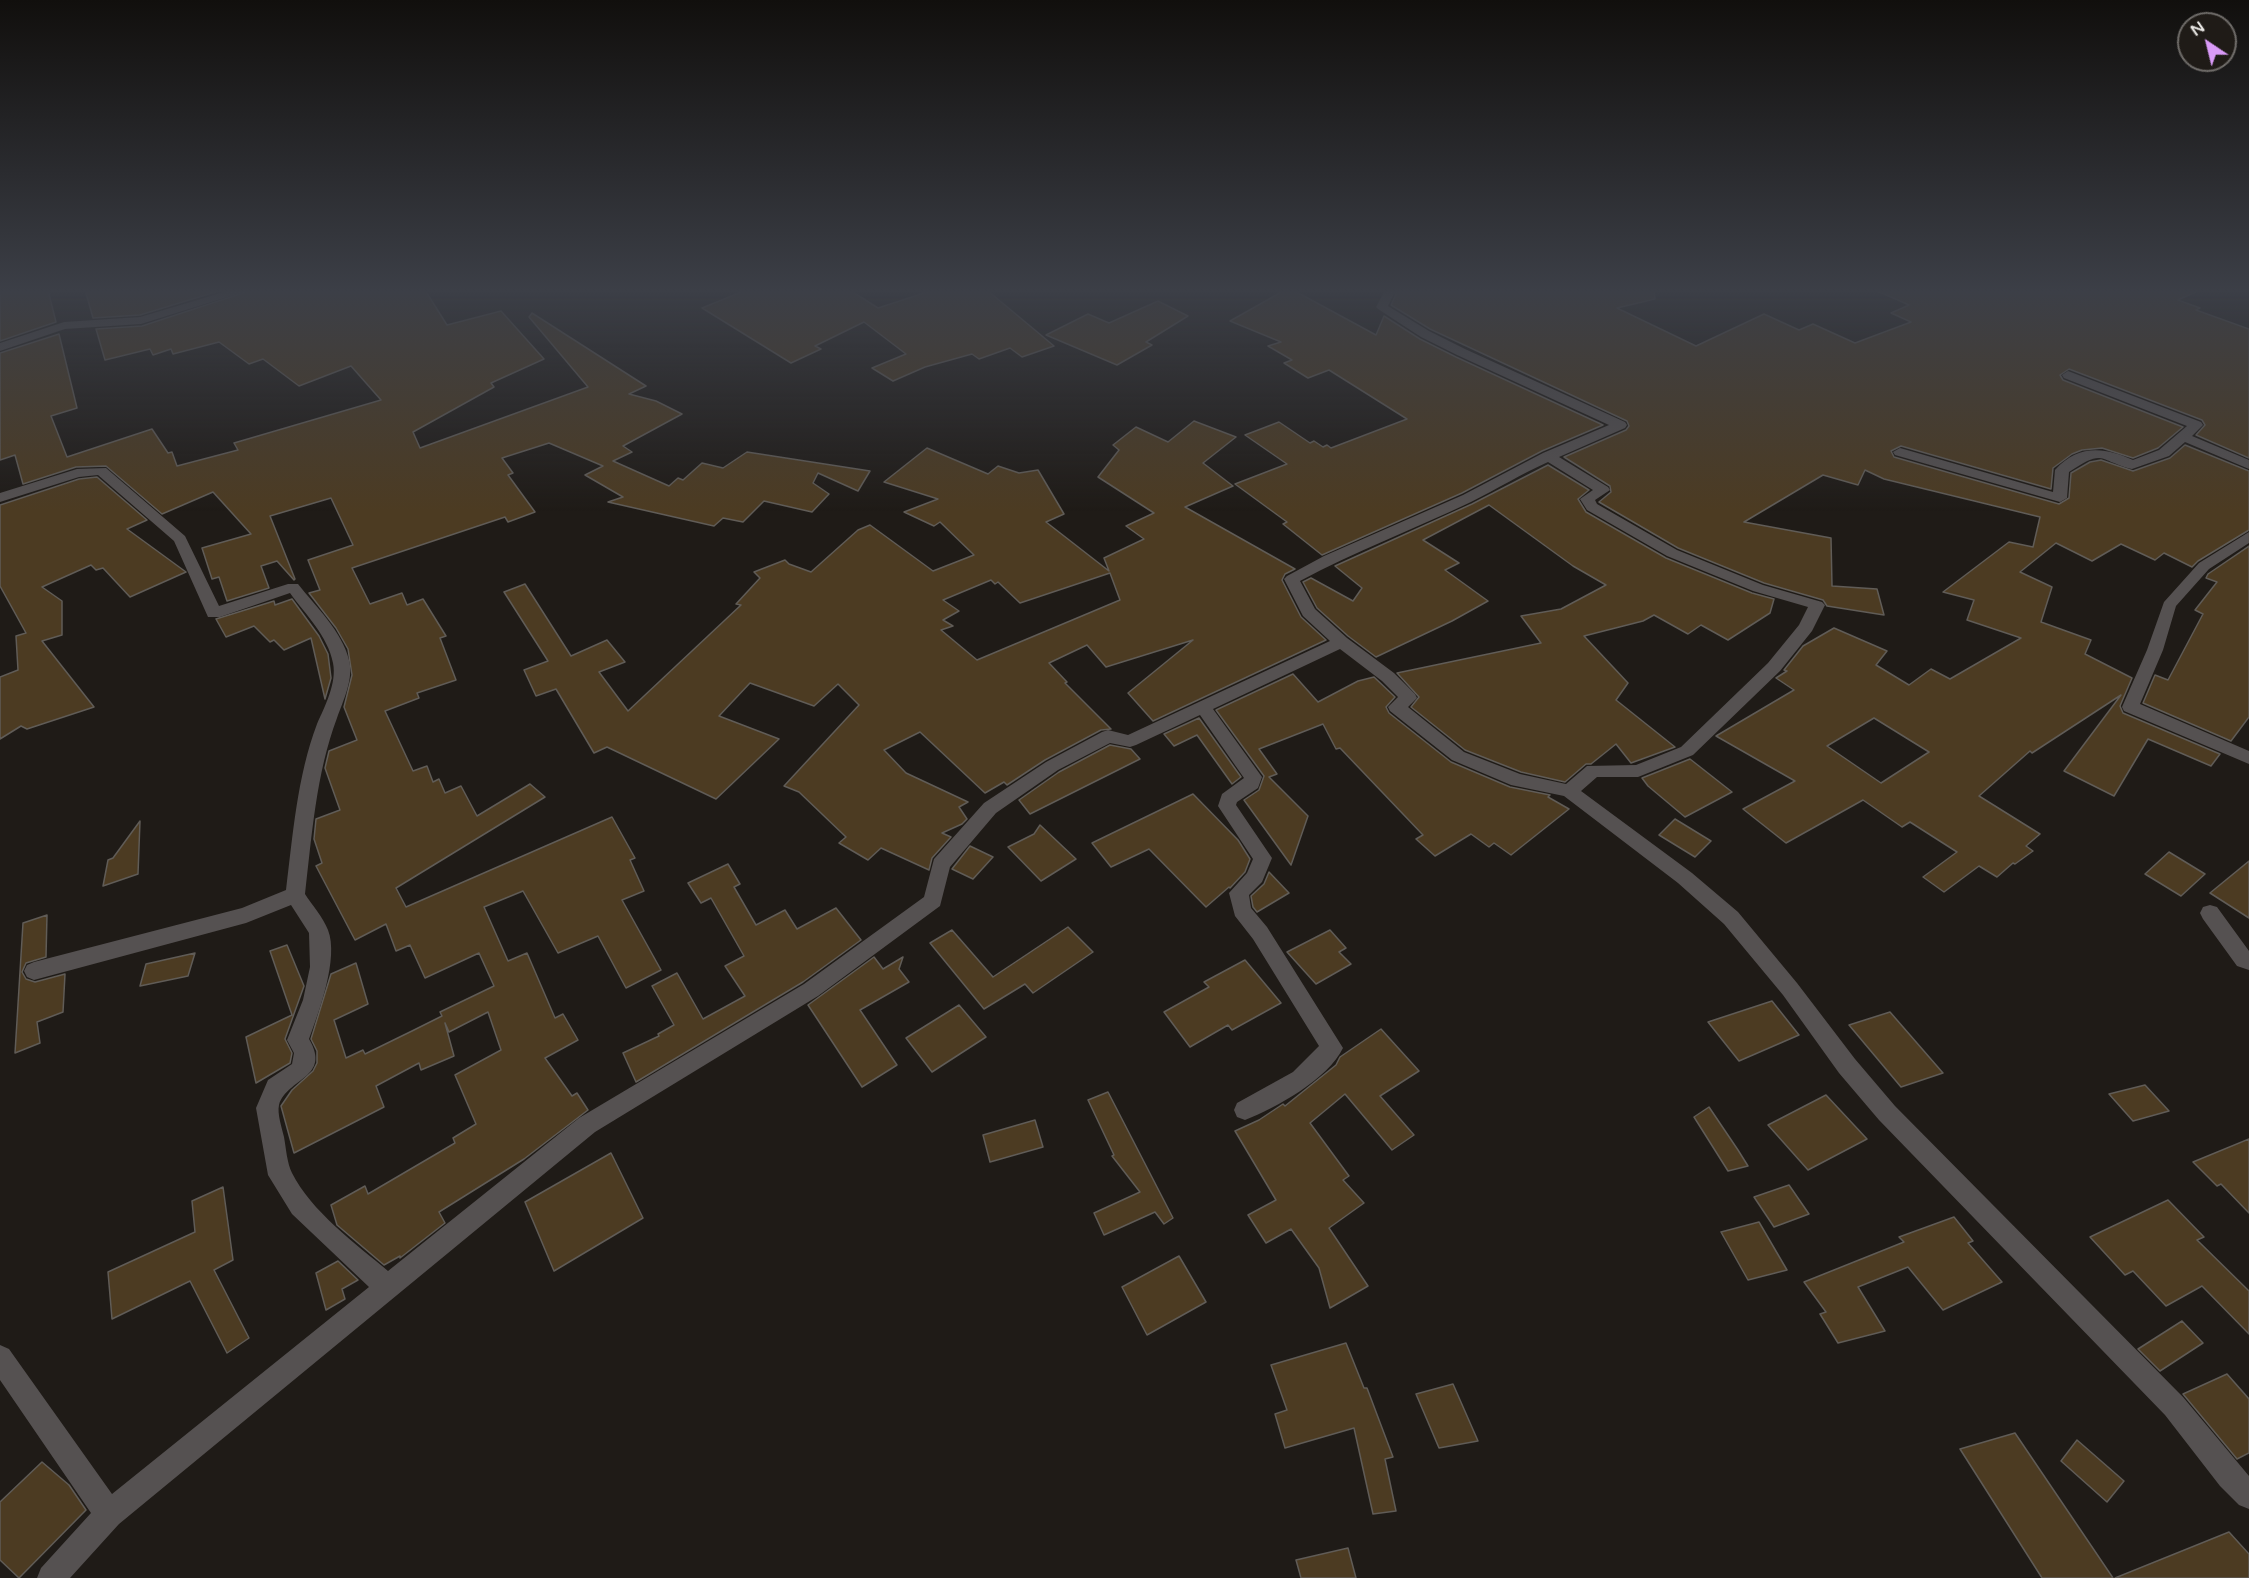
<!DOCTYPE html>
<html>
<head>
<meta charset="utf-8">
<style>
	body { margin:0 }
	#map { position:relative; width:2249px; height:1578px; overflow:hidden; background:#1f1b17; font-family:"Varela Round",sans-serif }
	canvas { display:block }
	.north { position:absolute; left:2177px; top:12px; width:60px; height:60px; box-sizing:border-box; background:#1f1b17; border:2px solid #6f6c69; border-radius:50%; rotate:325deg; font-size:16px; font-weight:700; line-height:24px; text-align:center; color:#e8e6e3 }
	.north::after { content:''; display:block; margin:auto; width:21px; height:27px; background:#d99af7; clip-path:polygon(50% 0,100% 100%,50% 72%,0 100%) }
</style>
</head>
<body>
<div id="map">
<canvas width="2249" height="1578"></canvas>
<div class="north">N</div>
</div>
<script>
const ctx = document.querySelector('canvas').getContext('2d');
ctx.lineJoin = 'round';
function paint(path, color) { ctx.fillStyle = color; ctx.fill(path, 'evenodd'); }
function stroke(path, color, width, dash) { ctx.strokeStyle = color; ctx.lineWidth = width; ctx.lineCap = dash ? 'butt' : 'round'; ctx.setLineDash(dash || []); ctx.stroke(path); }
const building = new Path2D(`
	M0,290H48L56,322L0,341Z
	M85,290H222L140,315L93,318Z
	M252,290H425L447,325L501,311L544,359L491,383L494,387L413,432L420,448L588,387L529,317L532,313L646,386L629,394L656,401L682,414L623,446L632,452L613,461L669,486L678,478L683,480L702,463L723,468L747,452L870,471L858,491L818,473L813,483L829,494L812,512L764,501L743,522L723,518L714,526L608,502L623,497L585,475L603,466L549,443L502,458L513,473L508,475L535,512L508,522L505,517L352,568L370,604L402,593L407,605L423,599L446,636L440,638L456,680L417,693L419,698L385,711L413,771L427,766L433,782L439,779L445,793L461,786L477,816L530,784L545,797L396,888L406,907L612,817L635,858L630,860L644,891L622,900L661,970L626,988L598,936L558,953L523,891L484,907L508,961L527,953L555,1018L563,1014L578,1040L545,1058L572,1096L577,1093L588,1110L524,1159L439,1212L445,1223L400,1258V1256L384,1265L337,1225L331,1205L365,1186L368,1194L455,1143L453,1138L476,1124L455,1075L501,1050L488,1012L449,1032L445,1023L454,1056L421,1070L419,1063L376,1086L384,1107L294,1153L281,1106L292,1090L313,1071L317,1063V1051L311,1039L331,974L356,963L368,1004L334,1020L346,1058L363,1050L365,1054L414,1030L442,1016L440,1012L494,986L479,953L425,978L410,945L396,951L386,924L355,940L316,866L322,863L314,839L316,819L340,810L325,768L329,751L357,740L344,707L352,675L348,649L336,628L309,593L320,590L308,560L353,545L331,498L270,516L295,579L294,580L277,561L261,566L269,588L227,601L219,577L212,579L202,548L251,534L213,492L162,514L106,466L76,467L23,484L15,455L0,460V353L59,334L77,408L51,416L67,457L152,429L168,453L172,452L177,466L238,450L234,443L381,400L351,366L299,386L263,359L249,364L219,342L173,354L171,349L153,355L150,349L105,360L96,329L142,326Z
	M746,290H850L878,308L933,290H987L1054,346L1022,357L1010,348L979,359L972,354L925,367L893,381L872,368L906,354L864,322L815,346L821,349L791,363L702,308Z
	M1285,290H1293L1376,335L1384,316L1420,339L1456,357L1603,425L1542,451L1462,493L1322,555L1283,524L1287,522L1235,484L1287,464L1245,435L1279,422L1310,443L1314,441L1323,447L1327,445L1331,448L1407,419L1329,370L1308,378L1284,363L1292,360L1268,346L1281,342L1230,321Z
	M1398,290H1654L1655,299L1617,308L1696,346L1764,314L1799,330L1813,324L1855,343L1911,322L1891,313L1909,305L1875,290H2200L2178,300L2200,308L2196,310L2249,329V458L2196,435L2205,425L2202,420L2069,369L2060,375L2063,380L2183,427L2158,448L2133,458L2102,448L2082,450L2072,454L2053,468L2051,489L1901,446L1891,451L1894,457L2059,504L2069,498L2071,473L2090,462L2101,460L2133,471L2170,458L2185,445L2249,471V530L2198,561L2192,567L2164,553L2155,560L2121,544L2092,561L2056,543L2020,572L2052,587L2041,622L2091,640L2085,654L2132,678L2120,706L2123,713L2220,754L2211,766L2148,739L2114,796L2064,771L2121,695L2032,753L2030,751L1979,796L2040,834L2026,846L2033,851L2015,864L2013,863L1997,877L1979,866L1944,892L1923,877L1957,852L1910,822L1902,827L1863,800L1786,843L1743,809L1795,781L1716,736L1794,690L1776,678L1787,671L1784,670L1803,646L1834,628L1887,651L1876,665L1909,685L1931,669L1950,679L2021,638L1967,620L1974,600L1943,592L2009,542L2033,547L2040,517L1884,479L1865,470L1858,485L1823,475L1744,522L1831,538L1832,586L1877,589L1884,615L1827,606L1823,600L1764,583L1678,548L1599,502L1611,492L1610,486L1564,457L1626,430L1629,426L1627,421L1430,329L1391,305ZM1874,718L1929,752L1881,783L1827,746Z
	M1158,301L1188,316L1146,342L1152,345L1117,365L1046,335L1088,314L1109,323Z
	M1194,421L1236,437L1203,463L1233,486L1185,507L1295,569L1285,574L1282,580L1301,617L1326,640L1153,721L1128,693L1193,640L1106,667L1087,645L1049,663L1067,682L1065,683L1111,729L1101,730L1045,760L1007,785L1004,782L985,793L920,732L884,750L906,773L968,802L959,807L967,819L962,824L942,833L951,837L932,858L929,870L881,848L868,860L839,843L846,837L799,792L784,786L859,705L838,684L814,706L750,683L719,716L779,739L716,799L607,747L594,753L556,689L536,696L524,670L548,661L504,592L525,584L571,656L607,640L625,662L599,672L628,711L741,605L736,604L760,578L754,572L785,560L789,564L811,572L858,530L870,525L933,571L974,555L940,522L934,526L904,512L938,499L884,482L927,448L988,474L998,466L1019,473L1038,470L1064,514L1046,522L1109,571L1104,558L1144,539L1126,526L1154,513L1098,477L1119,450L1113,445L1136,427L1168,442ZM1110,573L1120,600L977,660L941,630L953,626L943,620L959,611L943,600L991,580L995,584L998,582L1020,603Z
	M1548,465L1589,490L1578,499L1586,512L1666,558L1752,593L1774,599L1770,613L1728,640L1701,625L1688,634L1654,615L1643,621L1584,636L1628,683L1616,700L1675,747L1631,763L1616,744L1591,764H1586L1565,782L1521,772L1465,750L1411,707L1419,697L1397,673L1541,643L1521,616L1561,609L1606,585L1573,566L1489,505L1423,540L1459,563L1445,570L1488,601L1452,621L1376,657L1348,636L1317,608L1303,582L1311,578L1353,601L1362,588L1335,566L1472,504Z
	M97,477L147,520L127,529L186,572L130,597L103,568L96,570L91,565L42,587L62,601V635L42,641L94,707L27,729L21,726L0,739V677L18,670L16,636L26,633L0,586V505L79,479Z
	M2249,546V717L2231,741L2143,703L2155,675L2168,680L2203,614L2195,610L2217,582L2206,578L2208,574Z
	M292,599L319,636L328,654L331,678L325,699L311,638L284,650L274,640L270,642L254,626L226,637L216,619L274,601L275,605Z
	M1293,674L1318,702L1358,681L1374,677L1395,697L1386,707L1389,713L1451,762L1510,787L1550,795L1548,797L1569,809L1511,855L1494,843L1489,847L1471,834L1435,856L1416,839L1423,835L1340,748L1336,749L1323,724L1259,749L1277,774L1269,777L1308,816L1291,865L1244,800L1259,790L1264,776L1216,710Z
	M1199,718L1241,777L1232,784L1197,735L1174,746L1164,734Z
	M1110,745L1131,749L1140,759L1030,814L1019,800L1059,772Z
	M1690,759L1732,792L1685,817L1648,786L1642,778Z
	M1193,794L1238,840L1250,859L1245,872L1230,888L1229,887L1206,907L1149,849L1111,867L1092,843Z
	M1675,819L1711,841L1695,857L1659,835Z
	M140,821L138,874L103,886L108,860L113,858Z
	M1040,825L1076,859L1041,881L1008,847L1034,834Z
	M970,846L993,857L973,879L952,869Z
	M2169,852L2205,874L2181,896L2145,874Z
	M2249,861V918L2210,893Z
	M728,864L740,884L734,887L756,925L785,910L797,929L836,908L861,940L803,982L636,1082L623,1053L659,1036L658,1034L674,1025L652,986L677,973L703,1019L745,996L725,966L744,956L711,898L701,903L688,883Z
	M1269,872L1289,893L1257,912L1253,907L1251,896L1264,884Z
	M47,915L46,957L26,963L22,972L26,979L35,982L65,974L63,1012L37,1022L40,1043L15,1053L23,923Z
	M1068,927L1093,952L1033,993L1025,984L984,1009L930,943L952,930L993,977Z
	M1330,930L1346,948L1339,952L1351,964L1316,984L1287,952Z
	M287,945L304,986L285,1039L292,1053L290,1063L256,1083L246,1037L292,1015L270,951Z
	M195,953L188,976L140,986L146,964Z
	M874,957L883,969L903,957L899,969L909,982L860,1010L897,1065L862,1087L808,1005Z
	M1245,960L1281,1003L1232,1030L1228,1025L1190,1047L1164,1012L1209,987L1204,982Z
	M1772,1001L1799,1035L1739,1061L1708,1022Z
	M959,1005L986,1037L932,1072L906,1038Z
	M1890,1012L1943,1073L1901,1087L1849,1025Z
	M1381,1029L1419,1071L1380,1096L1414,1135L1392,1150L1345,1094L1310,1123L1349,1176L1343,1180L1364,1203L1329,1228L1368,1286L1330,1308L1319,1268L1291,1229L1266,1243L1248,1215L1276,1200L1235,1131L1259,1120L1283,1104L1285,1106L1336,1065L1340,1057Z
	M2145,1085L2169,1111L2133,1121L2109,1094Z
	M1108,1092L1173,1218L1164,1224L1155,1212L1104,1235L1094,1213L1140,1192L1112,1156L1114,1155L1088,1100Z
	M1826,1095L1867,1139L1808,1170L1768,1125Z
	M1709,1107L1738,1150L1748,1166L1728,1171L1694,1117Z
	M1035,1120L1043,1147L990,1162L983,1135Z
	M2249,1139V1213L2221,1184L2217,1186L2193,1162Z
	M611,1153L643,1218L554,1271L525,1202Z
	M1789,1185L1809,1214L1774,1227L1754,1197Z
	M223,1187L233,1260L214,1270L249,1338L227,1353L190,1281L112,1319L108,1272L195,1232L192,1201Z
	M2168,1200L2204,1237L2197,1240L2249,1291V1334L2202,1286L2166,1306L2133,1271L2125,1275L2090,1237Z
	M1954,1217L1973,1241L1968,1243L2002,1282L1943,1310L1908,1267L1858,1287L1885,1331L1838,1343L1820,1314L1826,1312L1804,1282L1904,1242L1899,1237Z
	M1759,1222L1787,1270L1748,1280L1721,1232Z
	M1179,1256L1206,1302L1147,1335L1122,1287Z
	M338,1261L358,1280L342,1289L345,1299L326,1310L316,1273Z
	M2182,1321L2203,1343L2160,1371L2138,1349Z
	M1346,1343L1364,1388H1367L1393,1457L1385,1459L1396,1511L1373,1514L1354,1428L1285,1448L1275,1414L1287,1410L1271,1365Z
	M2227,1374L2249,1399V1453L2237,1459L2183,1394Z
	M1453,1384L1478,1441L1439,1448L1416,1394Z
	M2015,1433L2113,1578H2042L1960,1449Z
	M2077,1440L2124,1481L2107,1502L2061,1461Z
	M42,1462L69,1485L86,1510L19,1578L0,1560V1502Z
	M2229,1532L2249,1554V1578H2115Z
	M1348,1548L1356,1578H1301L1296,1560Z`);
paint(building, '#4c3b22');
stroke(building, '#605c57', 1.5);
paint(new Path2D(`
	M231,290H250L141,324L65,329L0,351V343L64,322L140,317Z
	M1385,290H1396L1388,306L1429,331L1465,349L1625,422L1627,425L1625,428L1559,457L1608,487L1610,490L1595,500L1597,504L1677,550L1763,585L1822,602L1825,605L1812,631L1780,671L1693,755L1638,777H1597L1581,791L1692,873L1738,912L1797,983L1855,1059L1895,1106L2183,1397L2249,1476V1509L2239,1505L2220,1486L2165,1415L1879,1120L1839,1073L1783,995L1724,924L1678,883L1564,796L1511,785L1452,760L1390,711L1388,707L1398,697L1382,681L1340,649L1213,709L1262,777L1258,788L1237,802L1236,805L1272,858L1262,882L1249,895L1251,908L1267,927L1343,1048C1328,1079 1276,1108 1245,1120L1237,1117L1234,1110L1237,1103L1293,1072L1319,1046L1253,939L1235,916L1229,893L1247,873L1253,859L1218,806L1222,794L1244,778L1200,715L1136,745L1130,747L1110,743L1058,770L996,813L950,867L940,906L818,996L595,1132L119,1524L70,1578H37L41,1568L91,1513L0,1380V1345L9,1349L112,1494L369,1287L292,1214L268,1175L256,1108L268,1080L292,1064L294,1053L287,1040L303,1000L310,967L309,933L291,905L246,923L34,980L27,977L24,971L27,965L34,962L242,908L286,890C293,835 297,777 317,724C325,706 337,683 333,663C328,636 305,614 290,593L220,617H208L174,541L98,475L79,477L0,502V493L77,469L106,468L185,536L219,606L288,584H298C316,607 342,631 349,660C354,679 343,701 337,718C316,774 312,835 305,894C312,905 323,917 328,930C339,958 319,1012 309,1039C332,1078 287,1078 279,1105C277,1114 282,1128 284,1137C286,1148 287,1163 292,1173C311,1211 356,1244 388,1271L579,1118L804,984L924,897L934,859L984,803L1046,762L1102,732L1108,730L1128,735L1330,641L1303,616L1284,579L1287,576L1324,556L1463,495L1543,453L1609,425L1457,355L1421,337L1378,309L1376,307ZM1548,462L1593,490L1580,499L1587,510L1667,556L1753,591L1808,607L1799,625L1768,663L1681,747L1636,765L1587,766L1566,784L1520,774L1464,752L1408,707L1417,698L1415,694L1394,673L1347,638L1315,609L1300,581C1356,551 1414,529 1471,502C1497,489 1521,474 1548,462Z
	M2068,371L2201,422L2203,425L2192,436L2249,460V469L2185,442L2169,456L2132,469C2097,460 2105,448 2069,472L2067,498L2060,502L1895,455L1893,452L1900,448L2053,492L2055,470C2078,444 2105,447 2133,460L2159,450L2187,426L2064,378L2062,375Z
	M2249,532V543L2209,569L2176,606L2163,650L2140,704L2249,751V764L2124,711L2122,707L2147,650L2164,602L2199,563Z
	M2210,905L2217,907L2249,951V970L2237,966L2203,919L2200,913L2203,907Z`), '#555151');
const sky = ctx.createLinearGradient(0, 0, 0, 511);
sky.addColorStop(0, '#110f0d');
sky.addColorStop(0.57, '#3c3f47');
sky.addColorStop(1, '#3c3f4700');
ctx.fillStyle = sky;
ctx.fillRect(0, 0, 2249, 511);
</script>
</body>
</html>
